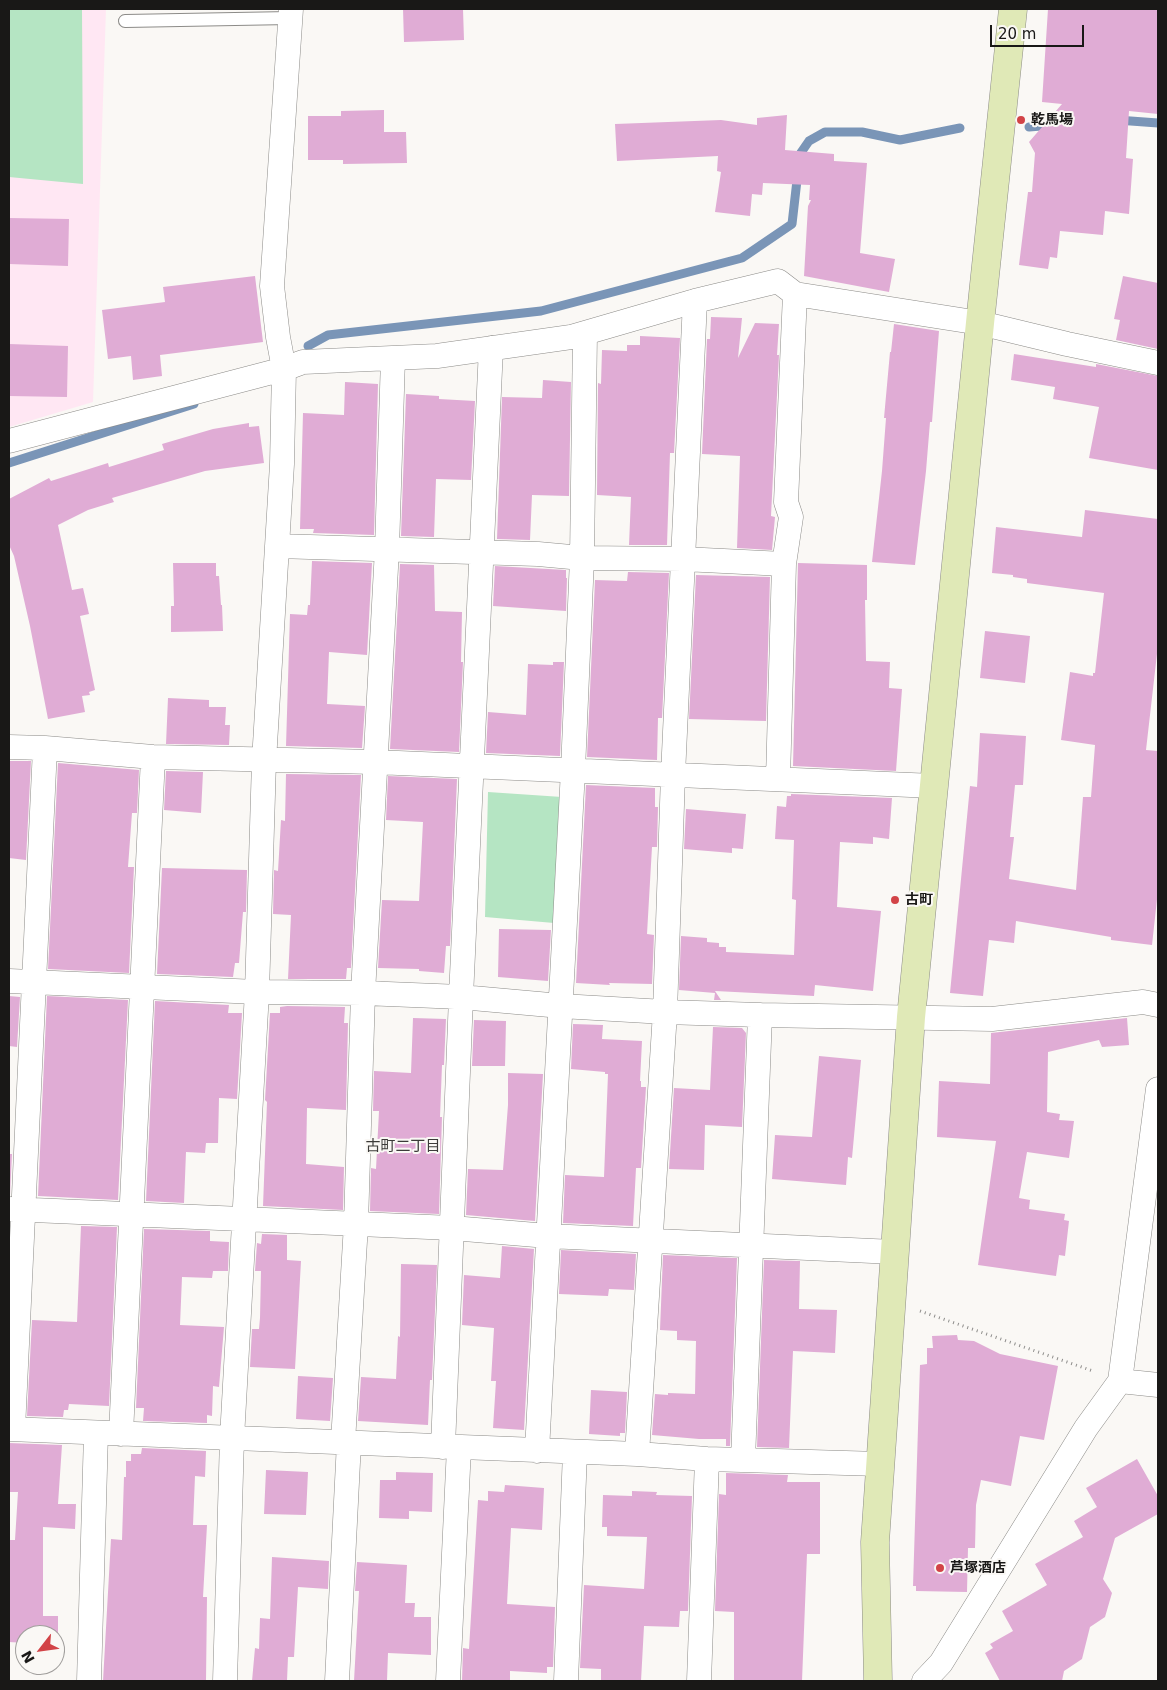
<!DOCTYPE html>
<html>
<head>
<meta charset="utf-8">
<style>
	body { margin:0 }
	#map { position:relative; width:1167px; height:1690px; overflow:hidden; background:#faf8f5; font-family:"DejaVu Sans",sans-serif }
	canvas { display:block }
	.frame { position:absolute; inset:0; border:10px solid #191817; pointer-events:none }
	.north { position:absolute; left:15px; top:1625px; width:50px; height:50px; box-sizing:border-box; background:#faf8f5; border:1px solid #a09e9c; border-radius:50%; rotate:240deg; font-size:14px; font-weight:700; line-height:20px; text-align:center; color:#191817 }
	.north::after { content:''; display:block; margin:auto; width:18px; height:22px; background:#d24347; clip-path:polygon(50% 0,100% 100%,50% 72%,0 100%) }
	.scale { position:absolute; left:990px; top:25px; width:94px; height:22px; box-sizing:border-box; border:2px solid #191817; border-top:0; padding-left:6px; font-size:15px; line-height:18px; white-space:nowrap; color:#191817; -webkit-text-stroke:4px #faf8f5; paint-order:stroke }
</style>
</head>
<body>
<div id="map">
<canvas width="1167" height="1690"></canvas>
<div class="frame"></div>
<div class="north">N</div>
<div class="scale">20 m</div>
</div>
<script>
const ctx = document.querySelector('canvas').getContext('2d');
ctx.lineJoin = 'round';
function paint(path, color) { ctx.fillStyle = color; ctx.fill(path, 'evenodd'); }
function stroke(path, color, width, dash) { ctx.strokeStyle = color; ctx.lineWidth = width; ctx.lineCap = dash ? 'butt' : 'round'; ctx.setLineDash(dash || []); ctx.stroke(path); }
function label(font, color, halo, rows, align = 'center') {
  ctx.font = font + ' "DejaVu Sans","Noto Sans JP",sans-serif'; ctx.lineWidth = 4; ctx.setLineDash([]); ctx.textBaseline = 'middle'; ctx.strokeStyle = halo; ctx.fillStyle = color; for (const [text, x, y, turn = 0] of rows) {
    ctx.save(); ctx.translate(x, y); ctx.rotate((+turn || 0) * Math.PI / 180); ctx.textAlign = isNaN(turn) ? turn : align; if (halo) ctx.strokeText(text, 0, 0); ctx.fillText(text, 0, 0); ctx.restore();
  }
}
paint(new Path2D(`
	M9,9H106L93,402L9,427Z`), '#ffe7f3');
paint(new Path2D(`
	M9,9H82L83,184L9,177Z
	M488,792L562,797L554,923L485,917Z`), '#b5e5c3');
stroke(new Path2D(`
	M1117,120L1158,123
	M1029,127L1054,125
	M308,346L328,335L541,311L742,258L792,224L800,154L809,141L825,132H862L900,140L960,128
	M9,463L194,404`), '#7a95b7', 9);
paint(new Path2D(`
	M403,9H463L464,40L404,42Z
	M1048,9H1158V114L1129,111L1126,158L1133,159L1129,214L1105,211L1103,235L1060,231L1057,258L1050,257L1048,269L1019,265L1028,192H1032L1035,153L1029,142L1062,104L1042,102Z
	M384,110V132H406L407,163L343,164V160H308V116H341V111Z
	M787,115L785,150L834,154V161L867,163L860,253L895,259L889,292L804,276L808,206L811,200H809L810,185L763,183L762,195L752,194L750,216L715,212L721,172L717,171L718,156L617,161L615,124L721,120L757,125V118Z
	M9,218L69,219L68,266L9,264Z
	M255,276L263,342L160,355L162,376L133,380L131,356L108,359L102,310L165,302L163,287Z
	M1123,276L1158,283V349L1116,340L1120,320L1114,319Z
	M711,317L742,318L738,358L755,323L779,324L777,355H779L771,516L775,517L772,550L737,548L740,456L702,454L707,339H710Z
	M894,324L939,331L932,422H930L926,471L915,565L872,562L882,471L886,418H884L890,352H891Z
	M640,336L680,338L674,453H670L667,545H629L631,497L597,495L598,383L601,384L602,350L627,351V345H640Z
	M9,344L68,346L67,397L9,396Z
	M1014,354L1096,367V364L1158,376V470L1089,458L1099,407L1053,399L1055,387L1011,380Z
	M543,380L571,382L569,496L532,495L530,540L497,539L502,397L542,398Z
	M345,382L378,384L374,535L313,533L314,529H300L303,413L344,415Z
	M406,394L439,396V399L475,401L471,480L436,479L434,537L401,536Z
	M249,423V427L259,426L264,463L205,471L112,498L114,502L88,510L58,525L72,590L83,588L89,614L80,616L95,690L89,692L90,695L82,696L85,712L48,719L30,626L14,556L9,545V499L49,478L51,481L108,463L109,467L164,450L162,444L213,429Z
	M1085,510L1158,519V645L1146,750L1158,751V890L1152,945L1111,940V937L1016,921L1014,943L989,940L983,996L950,993L970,786L977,787L980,733L1026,736L1023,785H1015L1010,837H1014L1009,879L1076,890L1083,797H1091L1095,745L1061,740L1070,672L1093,676V673H1095L1104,593L1027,583V579L1013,577V575L992,573L996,527L1082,537Z
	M312,561L372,563L367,655L329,652L327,704L365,706L362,748L286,746L290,614L307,615L308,605H310Z
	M173,563H216V576H219L221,605H222L223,631L171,632V606H174Z
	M798,563L867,565V600H865L866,661L890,662L889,688L902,689L896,771L793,766Z
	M400,564L434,565L435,611L462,612L461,662H463L459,752L390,749Z
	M495,566L566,570V578H567L566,611L493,606Z
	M628,572L669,573L662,718H658L657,760L587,757L595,580L627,581Z
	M696,575L770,577L766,721L689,719Z
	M985,631L1030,636L1025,683L980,678Z
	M553,662H564L560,756L486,753L488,712L526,715L528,664L553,665Z
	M168,698L209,700V707H226L225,725H230L229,745L166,744Z
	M9,761H31L26,860L9,858Z
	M58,763L139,770L137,813H132L128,867H134L129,973L48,969Z
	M166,771L203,772L201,813L164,810Z
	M286,774L361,775L351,968H347L346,979H288L291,915L273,914L274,870L278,871L281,820L285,821Z
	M388,776L457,779L450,946H446L444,973L419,971V969L378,968L382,900L419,901L423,822L386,820Z
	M586,785L655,788V807H658L657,847H652L647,934L654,935L652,984L609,983L610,985L576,983Z
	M791,794L892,798L889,839L873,837V844L840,842L837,907L881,911L873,991L815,985L814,996L715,991L721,1000H714L715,993L679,990L681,936L707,938V942L719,943V947H726V952L794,955L796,900L792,899L794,840L775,839L777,806L786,807L787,796H791Z
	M686,809L746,814L743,849L732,848V853L684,849Z
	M162,868L247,870L246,912H243L239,963H235L233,977L157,974Z
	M499,929L551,930L548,981L498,977Z
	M9,996L20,997L17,1047L9,1046Z
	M47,996L128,1000L118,1200L38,1196Z
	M155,1001L229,1005L228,1013H242L237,1099L219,1098L218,1143H206L205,1153L186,1152L184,1203L146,1201Z
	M287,1006L345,1007L344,1023H348L346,1110L307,1108L306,1164L344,1167L343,1210L263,1206L267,1102L265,1100L270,1013H280V1007Z
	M413,1018L446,1019L444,1065H442L440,1117H442L439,1214L370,1211L371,1168L376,1169L379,1111H373L374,1071L411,1073Z
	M1127,1018L1129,1045L1102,1047L1099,1040L1048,1052L1047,1112L1060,1114L1059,1120L1074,1121L1069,1158L1027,1152L1019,1198L1030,1200L1029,1209L1065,1214L1064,1220L1069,1221L1065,1256L1059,1255L1056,1276L978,1265L996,1141L937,1137L939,1081L990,1084L991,1033Z
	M474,1020L506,1021L505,1066H472Z
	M573,1024L603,1025L602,1039L642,1041L640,1081H641V1087H646L641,1168H636L633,1226L563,1223L565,1175L604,1177L608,1074H605V1072L571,1069Z
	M713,1027L742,1028L746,1033L742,1127L705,1125L704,1170L669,1169L674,1088L710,1090Z
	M819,1056L861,1060L852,1158L848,1157L846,1185L772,1179L775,1135L812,1137Z
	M508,1073L543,1074L535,1221L466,1215L468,1169L503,1170L508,1105Z
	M9,1154H12L10,1195H9Z
	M81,1226L117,1227L109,1406L69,1404L68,1410H64L63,1417L27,1416L32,1320L77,1322Z
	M144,1229L210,1231V1241L229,1242L228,1271H213L212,1278L182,1277L180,1325L224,1327L219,1387L213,1386L212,1416L207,1415V1423L143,1421L144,1408H136Z
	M262,1234L287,1235V1260L301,1261L295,1369L250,1367L252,1329H259L260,1318L261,1271H255L257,1243L261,1244Z
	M502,1246L534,1249L524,1430L493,1428L496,1381H491L494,1328L462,1325L464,1275L500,1278Z
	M561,1250L636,1254L634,1290L609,1289L608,1296L559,1294Z
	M663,1255L737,1258L730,1446H726V1439H699L652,1435L655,1394L668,1395V1393L695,1394L696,1341L677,1340V1331L660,1330Z
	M764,1260L800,1261L799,1309L837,1310L835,1353L793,1351L789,1448L757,1447Z
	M401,1264L437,1265L432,1380H430L428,1425L358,1421L361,1377L396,1379L398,1336L400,1337Z
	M957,1335L958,1340L974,1341L1000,1354L1058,1366L1044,1440L1020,1436L1011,1486L981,1480L976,1505L975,1548H968L967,1592L916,1591V1586H913L920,1365L927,1364V1348H933L932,1336Z
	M298,1376L333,1378L330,1421L296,1419Z
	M591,1390L627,1392L625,1433H620V1436L589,1434Z
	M9,1443L62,1445L58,1504H76L75,1529L43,1527V1616H58V1645H55V1635H25V1643L9,1642V1540H15L18,1492H9Z
	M142,1448L206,1451L205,1477L195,1476L193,1525H207L203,1597H207L206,1681H103L111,1539L122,1540L124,1477H126V1461H131V1454H141Z
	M1137,1459L1158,1496V1514L1115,1538L1103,1579L1112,1593L1105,1617L1090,1627L1082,1659L1064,1671L1062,1681H1000L985,1653L993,1648L990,1644L1013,1631L1002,1611L1047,1585L1035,1564L1083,1537L1074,1521L1097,1507L1086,1488Z
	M266,1470L308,1472L306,1515L264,1514Z
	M396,1472L433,1473L432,1512L409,1511V1519L379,1518L380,1480H396Z
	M726,1473L788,1475L787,1482H820V1554H807L802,1681H734V1612L715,1611L719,1494L726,1495Z
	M505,1485L544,1488L542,1530L511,1528L507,1604L555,1607L553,1667H547V1673L510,1671V1681H462L463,1648L469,1649L478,1500L488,1501V1491L504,1492Z
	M632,1491L657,1492L656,1495L692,1496L688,1611H680L679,1627L644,1626L641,1681H601V1669L580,1668L584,1585L644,1589L647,1537L607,1536V1527H602L603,1495L632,1496Z
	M272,1557L329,1561L328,1589L298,1587L294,1657H288L287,1681H252L255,1648L259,1649L260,1618L270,1619Z
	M357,1562L407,1565L405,1603H415L414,1617H431V1655L388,1653L387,1681H354L359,1591H355Z`), '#e0acd5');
const lane = new Path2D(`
	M125,21L290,18`);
const street = new Path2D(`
	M9,441L284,369L303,362L437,356L571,337L695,301L778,281L795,294L980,323L1067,344L1158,363
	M277,546L538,554L582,558L683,559L784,564
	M9,747L45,748L153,757L375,762L934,786
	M778,779L784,564L791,517L786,502L795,294
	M9,981L257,992L363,993L461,997L561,1006L665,1012L760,1015L992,1019L1143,1002L1158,1005
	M9,1209L452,1228L548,1236L894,1252
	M1120,1381L1158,1385
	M9,1429L637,1454L707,1459L880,1464
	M13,1429L45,748
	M121,1434L153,757
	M343,1442L356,1224L363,993L387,549L393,358
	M443,1447L461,997L491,348
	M537,1451L573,770L582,558L585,333
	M637,1454L665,1012L673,775L695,301
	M743,1460L760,1015
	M89,1681L96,1433
	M225,1681L232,1438L257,992L264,761L282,464L284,369L278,337L272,286L291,9
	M337,1681L349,1442
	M448,1681L459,1447
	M566,1681L575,1452
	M699,1681L707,1459
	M924,1681L941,1663L1086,1428L1120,1381L1158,1089`);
const secondary = new Path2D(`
	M878,1681L875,1542L911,1017L980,323L1013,9`);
stroke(lane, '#8c8b88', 14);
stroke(street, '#8c8b88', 25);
stroke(secondary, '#8c8b88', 29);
stroke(new Path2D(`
	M920,1311L1093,1371`), '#8e8d8b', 3, [1, 4]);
stroke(lane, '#fff', 12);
stroke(street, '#fff', 24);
stroke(secondary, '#e0e9b7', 28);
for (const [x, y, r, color] of [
	[1021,120,5,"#d24347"],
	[895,900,5,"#d24347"],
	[940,1568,5,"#d24347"]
]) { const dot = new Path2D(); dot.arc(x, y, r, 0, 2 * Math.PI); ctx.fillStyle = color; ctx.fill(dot); stroke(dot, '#faf8f5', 2); }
label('bold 14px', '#191817', '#faf8f5', [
	["乾馬場",1031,120],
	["古町",905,900],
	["芦塚酒店",950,1568]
], 'left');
label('15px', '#3c3b39', '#faf8f5', [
	["古町二丁目",403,1147]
]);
</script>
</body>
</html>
